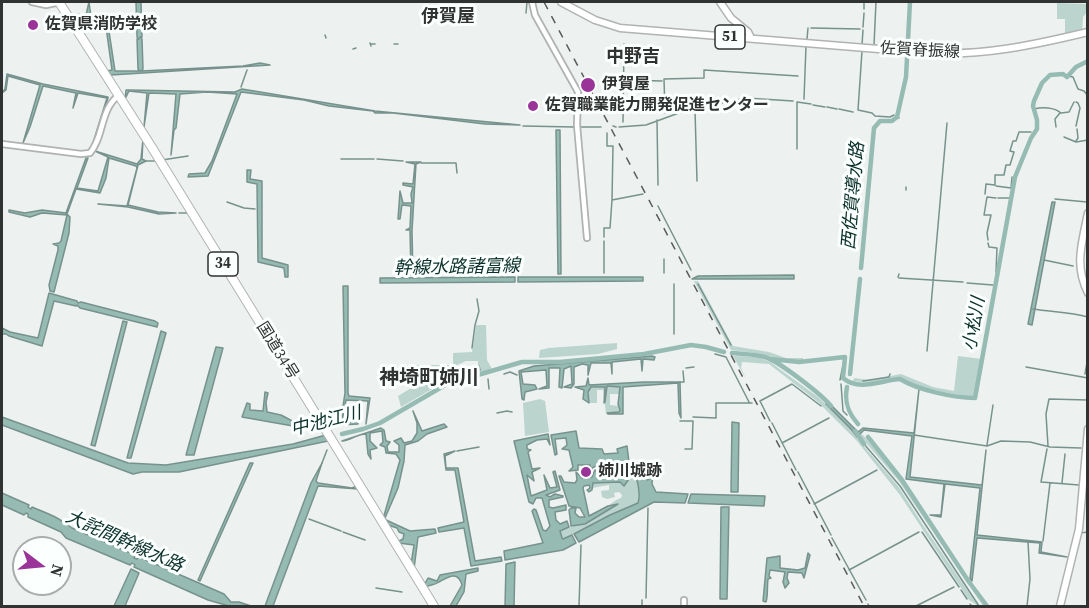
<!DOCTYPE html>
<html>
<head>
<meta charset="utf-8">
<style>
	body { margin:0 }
	#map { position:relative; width:1089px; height:608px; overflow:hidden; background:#edf1f0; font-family:"Source Serif 4",serif }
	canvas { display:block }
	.frame { position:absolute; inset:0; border:3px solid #313232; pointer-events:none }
	.north { position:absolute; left:12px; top:536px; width:60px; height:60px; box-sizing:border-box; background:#fbfffe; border:2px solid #aaadac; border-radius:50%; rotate:106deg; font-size:16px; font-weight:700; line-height:24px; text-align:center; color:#313232 }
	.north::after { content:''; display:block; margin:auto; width:21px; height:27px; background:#9a3499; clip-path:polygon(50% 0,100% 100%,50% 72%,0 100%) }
</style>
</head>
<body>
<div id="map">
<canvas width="1089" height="608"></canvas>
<div class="frame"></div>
<div class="north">N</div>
</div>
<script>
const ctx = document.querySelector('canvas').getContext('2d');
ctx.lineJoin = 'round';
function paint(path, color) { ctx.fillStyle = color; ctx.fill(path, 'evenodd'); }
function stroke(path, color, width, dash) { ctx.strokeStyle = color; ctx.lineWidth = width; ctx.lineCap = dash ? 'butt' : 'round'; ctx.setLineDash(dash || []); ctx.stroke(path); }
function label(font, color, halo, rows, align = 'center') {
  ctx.font = font + ' "Source Serif 4","Noto Sans JP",serif'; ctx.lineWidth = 6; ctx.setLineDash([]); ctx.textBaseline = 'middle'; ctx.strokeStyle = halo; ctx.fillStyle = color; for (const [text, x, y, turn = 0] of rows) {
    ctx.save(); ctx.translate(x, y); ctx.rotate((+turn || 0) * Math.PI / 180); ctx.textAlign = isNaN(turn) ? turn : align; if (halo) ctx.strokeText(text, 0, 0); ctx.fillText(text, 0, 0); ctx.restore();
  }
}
paint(new Path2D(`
	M1057,3L1087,4V12L1083,17L1082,32L1065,34V19H1057Z
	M694,281H698L733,346L769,352L786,358H803V361L787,362L762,354L731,350Z
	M476,325H486L487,360L492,369L478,373V361H466L455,366V378L446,381L401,407L398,396L418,384L417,365H453V353L472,352Z
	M617,343V349L598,354L539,358L540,350L549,348Z
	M733,356L758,357L770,362L818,397L850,428V430L898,486L923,525L978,606L969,600L900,495L857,441L818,402L769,364L742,362L741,368L746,379Z
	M958,356L982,359L973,398C950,392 922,391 901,377L868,383L853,381L854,378L869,380L901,374L933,387L954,391Z
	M607,386H619L620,387V394H610V405L619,406V413H606L603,390H597V403H589V388L604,387L606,393Z
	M540,399L545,401L549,432L525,436L523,403Z
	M862,434L898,476L971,588L985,606H983L898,480L860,436Z
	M631,476L637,477L638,480V503L610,515L565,539L562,538L560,531C579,523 600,520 615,504L608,506L616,500L621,498L622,495L619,492L614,493L615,497L607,499L602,497L601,491L609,490V485L592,488L593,483L620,482L624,486Z`), '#bcd4ce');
const water = new Path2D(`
	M89,2L91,17L107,18L115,71H140L138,69L137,39H139L137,37L136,2H141L142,37H140L142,39L143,69L141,71L243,66L260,63L270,65L111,75L107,71L112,70L105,20L73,14L86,15Z
	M7,74L43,84L108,97V98L92,146L107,98L78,93L73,108L76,93L43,86L30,127L23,143L40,85L8,76L6,90L2,93L5,89Z
	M242,89L375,111L520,125L485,124L393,113H375L373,111L329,106L304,100L241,92L208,176L188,177L189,174L205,173L212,161L237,94L207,92L180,94L176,128L174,130L171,155L176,94L149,93L144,127L147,93L129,91L125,99L126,90H128L235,92Z
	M556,130H560L561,274H558Z
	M143,139L142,159L146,161L138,165L128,205L158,212L176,213L159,214L128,207L98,204L127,206L137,168L136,166L109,158L106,178L100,193L76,189L67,214L70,217L69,233L54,292L50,291L49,285L58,250V246L53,244L59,243L61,241L67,215L42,213L30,217L9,212V210L25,213L42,210L66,213L86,158H88L77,188L98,191L108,157L95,151L137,164L141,159Z
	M406,162H421L416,164L412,231L413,275H411L410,230H406L410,228L411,206L402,205L400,219H398L400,191L403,203H412L411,194L413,187L403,185V183L413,184L415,164Z
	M247,170H251L250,179L262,181V258L288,265V277H285L284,268L258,262L257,184L247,182Z
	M1052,202H1055L1032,325L1028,324Z
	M794,275V279H692L698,276Z
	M515,277V282L380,283V278Z
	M518,277H643V281L518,282Z
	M343,286H348V393L349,396L370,398L366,424L368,401L346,400L342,421L346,423L357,420L358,424L340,425L345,393Z
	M49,293L77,301L78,303L81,302L155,321L158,323L157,327L80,308L77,305L76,306L54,301L42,346L9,336L6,334H2V328L10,332L38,338Z
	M123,321L127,322L95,446L91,445Z
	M161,331L166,333L131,458H127Z
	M216,347L223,348L194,455H186Z
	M652,356L655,357L654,360L643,359L642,371L641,359L612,362V374L611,363H591L588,375V365L582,364L574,367V384L571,388L564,387L572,384L571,366L564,369L562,388L559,387L560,368H549V388L539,389L547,386L546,370L521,372L523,384L535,385L537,389L525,392L524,400L522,399L519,371L534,366Z
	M588,378L589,385L644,382H680L681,418L679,413L678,383L623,387V414H608L607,413L619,412L620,410L618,404L620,387L607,386L605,402L604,403L605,387H591L588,392L589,403L583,399L584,390L575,387L586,386Z
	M919,389L910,477L982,485L986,450L977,535L1042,542L1041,552L1067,557L1039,553L1040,543L977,538L972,581L970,578L980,488L945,484L941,517L930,515H941L944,484L906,479L912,436L864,430L857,437L850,428L826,404L827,401L858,432L863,428L914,433Z
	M265,392L268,393L266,402L267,412L281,415L296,423L293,426L242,417L247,403L250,404V410L263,411Z
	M413,411L422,431L444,424L447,427L427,434L418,441L405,445L404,461L398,488L385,518L386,520L410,531L435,529L436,533L418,537L414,569L411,564L414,545L399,543L397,542L403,539L404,534L399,532L397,528L385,524L383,519L400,460L396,454L386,453L385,447L380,445L383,442L382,431L370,433V441L377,448L370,450L371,459L368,454L366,434C357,434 351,440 342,441L381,428L384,430L386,441L390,442L387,446L388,452H399V445L394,441L401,438L404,443L412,441L417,433V423Z
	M2,417L128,463L166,465L293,444L326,435L328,441L179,472H142L133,474L2,425Z
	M732,422L739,423L738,492H731Z
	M576,431L579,448L602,449L604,454L618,453L617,449L627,446L630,470H643V478L648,480L652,477L650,474L646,473L645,471L649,470L650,464L654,463L652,484L656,492L688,494L685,503L654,502L579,542L574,534L610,515L638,503C640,497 639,480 634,476H631L624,486L620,482L593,483L592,490L589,492L587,490L590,488L589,485L584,486L583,488L589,516L608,506L618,504L585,524L571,526L569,510L571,508H576L575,513L579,517H585L580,508L569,506L559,476H561L564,482L575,483L577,480L576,472L582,478L592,477L595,470L600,475L614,474L621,476L624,474L620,471L624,463C606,465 607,458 591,469L590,465H578V470L569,471L573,467L569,450L562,449L567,445L566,438L555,439L557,454L555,455L551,435Z
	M548,434L550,445L547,439L537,440L527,445V449L531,450L528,452L532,469L540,468L532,472L534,481L527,475L531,496L547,490L544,475L550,488L557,487L553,472L555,471L560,490L546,495L550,497L555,494L563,496V497L549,500V507L553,508L566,505V510L555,512L556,520L560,524L567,521L569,527L560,531L562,538L563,539L572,535L576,543L563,550L505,560L504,551L543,543L532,511L534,509L536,510L543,530L546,531L550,526L542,498H536L533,504L529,502L514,441Z
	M455,451L445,456L446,468H458L475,561L501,557L502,561L471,566L464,528L439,532L438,528L464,522L455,470H446L444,454Z
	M250,463H253L200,581L198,580Z
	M322,463L316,481L318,483L352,488L357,486L358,489L318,486L273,606H265L311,483Z
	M2,493L29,505L28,507L31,509L32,507C49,514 58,517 72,528L135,555L134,558L137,559L139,557L224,594L231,602H239L251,606H229L208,600L134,567L135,565L132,563L130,565L66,538L61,532L28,517V514L26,513L24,515L2,505Z
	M691,494L765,496L764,506L688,503Z
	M721,507H729L727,599H720Z
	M808,553L810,555L804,578L802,573L788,572L787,578L789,583L785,588L783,582L785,572L770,570L769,576L771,578L768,579C767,586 768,597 766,602L763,601L767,558L780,556V568L798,570L805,568Z
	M515,562L514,606H505L506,564Z
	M478,568V571L466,574L464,592L456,606H450L462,585C458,570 448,577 439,582C435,585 430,585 425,587L424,585L428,578L437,581L440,575Z
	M131,569L139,573L125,606H114Z`);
paint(water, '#95bbb2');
stroke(water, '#77928c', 1.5);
stroke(new Path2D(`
	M864,9V3
	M526,13L527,2
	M863,27L864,13
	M811,28L860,29
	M325,35L326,38
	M807,39L808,28
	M370,43L371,46
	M371,44H375
	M394,44H398
	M862,45L863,30
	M874,45L876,2
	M353,49L356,48
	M862,51L858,110L872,113L875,116L890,117L894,115
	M1068,76L1073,77L1078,89L1084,91L1088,96
	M627,80L662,81
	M241,87L247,70
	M804,99L806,46
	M1076,102L1078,103L1080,108L1076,126
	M813,105L825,107
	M827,107L837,109
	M839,109L853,112
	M1034,109C1042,107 1054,107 1061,113L1069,112L1074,102
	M695,110L697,181
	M665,113L664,79L704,78V70L798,76
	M897,117L899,118
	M657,120L658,185
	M623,122L624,44
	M523,126L574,127
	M613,126L616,127
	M580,127H601
	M619,127L646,125L687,110L746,98L793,101
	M1056,127L1055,119L1060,113
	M607,133V146H613L612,200L643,194
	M1064,137L1076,142L1088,140
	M1076,141L1078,138L1077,129
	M797,149V102L811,104
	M341,159H374
	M377,159L403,161
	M162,160L188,156
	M146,161H156
	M421,163H456L457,173
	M996,186L1011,188L1012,177
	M906,190V187
	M985,194L986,184L995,185V175H1004L1006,165H1010L1014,152L1010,151L1013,141H1016L1019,132H1031
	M998,198H1009
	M1055,199L1087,202
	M227,202L244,208L255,209
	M658,206L691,270
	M179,213H188
	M604,237V228H610L612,200
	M988,240L987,233L991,215H984L987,197L996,198
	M604,241V273
	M988,243L989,247L997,248L996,272
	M664,259V273
	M1044,260L1073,266
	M898,277L899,274
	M899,278L963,282
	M967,283L993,285
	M674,284V334
	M698,284L731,345
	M1033,309C1052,312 1070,312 1088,317
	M472,348L475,325L479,311L477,299
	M927,351L947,123
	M715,354L726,357L749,402
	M479,366L480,370
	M1026,367L1088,378
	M686,368L694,367
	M504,374L510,372L517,375
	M1085,374L1088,357
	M488,379L489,389
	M840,380L844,360
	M863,381L889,377L890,374
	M680,382H684L683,371
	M841,384L843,411L847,415
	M497,413L507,411L512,412
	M693,417L716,418V403H752
	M680,421H693L692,449H685
	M770,421L760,401L792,384L821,406
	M772,423L796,470
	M914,435L987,446L1001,441L1030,442L1050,447L1081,448
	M782,443L829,418
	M864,444L900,486L979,606
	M987,445L993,405
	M1048,446L1046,414L1049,399L1088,400
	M1047,449L1041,482L1079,485
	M457,451L479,447
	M322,463L327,450
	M798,472L831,535
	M1062,483L1065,454
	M814,504L877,470
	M309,519L341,531
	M343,532L365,540
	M922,532L959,587
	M1080,533L1088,532
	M832,538L866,600
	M1043,541L1050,483
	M849,570L919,532
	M376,588L402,592
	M961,590L967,599
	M646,598L648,508
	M868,604L869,606
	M970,604L972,606
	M579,606L581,545
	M642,606V600
	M916,606L954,587
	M1027,606L1030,579L1028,542`), '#77928c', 1.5);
stroke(new Path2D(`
	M861,268L874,128L880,121H892L897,117L906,77L910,2
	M732,353C743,354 755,354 765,357C780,362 821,394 831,406
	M770,359L799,362L845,357L843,378C859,392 882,380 900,379C918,390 954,398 975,398L1015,177L1031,138L1037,129V120L1033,106L1034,101L1042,83L1050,75L1063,74L1067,77L1076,67L1088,61
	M850,374L860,279
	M847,387C844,402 848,413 858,424
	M855,431L864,444
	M342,434L363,429L380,423L447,384L522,362H560L644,354L691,345L706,347L724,352
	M868,437L902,480L969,582L987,606`), '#95bbb2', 4.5);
const secondary = new Path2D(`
	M32,2L46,5L56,3
	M532,2L535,15L578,92L577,125L587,238
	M2,144L81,154L90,153C104,137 100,110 118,96
	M684,606V600`);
const primary = new Path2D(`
	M561,2L595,20L620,28L928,53C983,56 1034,45 1088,32
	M720,2L731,18L748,32L751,38
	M1088,213C1082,243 1074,265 1088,293
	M1060,606L1079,529L1088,429`);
const highway = new Path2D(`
	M59,2L151,146L434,606`);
stroke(secondary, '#b0b3b2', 8);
stroke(primary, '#b0b3b2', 9);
stroke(highway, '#b0b3b2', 10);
stroke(secondary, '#fff', 4.5);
stroke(primary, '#fff', 6);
stroke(highway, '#fff', 8);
stroke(new Path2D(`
	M544,2L864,606`), '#595b5a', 1.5, [8, 8]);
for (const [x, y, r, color] of [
	[33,25,6,"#9a3499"],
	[588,85,8,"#9a3499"],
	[533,106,6,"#9a3499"],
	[586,472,6,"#9a3499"]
]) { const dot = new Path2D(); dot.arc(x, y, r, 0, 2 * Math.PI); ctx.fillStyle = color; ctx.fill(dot); stroke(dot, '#fbfffe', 2); }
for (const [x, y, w] of [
	[730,37,30],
	[223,264,30]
]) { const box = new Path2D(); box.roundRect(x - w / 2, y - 12, w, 24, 4.5); ctx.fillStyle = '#fbfffe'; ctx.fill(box); stroke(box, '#313232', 1.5); }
label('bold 15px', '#313232', null, [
	["51",730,37],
	["34",223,264]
]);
label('bold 16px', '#313232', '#fbfffe', [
	["佐賀県消防学校",45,25],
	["伊賀屋",602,85],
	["佐賀職業能力開発促進センター",545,106],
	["姉川城跡",598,472]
], 'left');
label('16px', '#313232', '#fbfffe', [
	["佐賀脊振線",920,51,3],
	["国道34号",277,351,58]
]);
label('bold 18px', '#313232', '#fbfffe', [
	["伊賀屋",448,17],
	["中野吉",633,57]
]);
label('italic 18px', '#0b312a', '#fbfffe', [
	["西佐賀導水路",854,196,-85],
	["幹線水路諸富線",457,268,-1],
	["小松川",975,324,-80],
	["中池江川",326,422,-14],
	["大詫間幹線水路",124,542,24]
]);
label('bold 20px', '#313232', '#fbfffe', [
	["神埼町姉川",429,379]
]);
</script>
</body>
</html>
